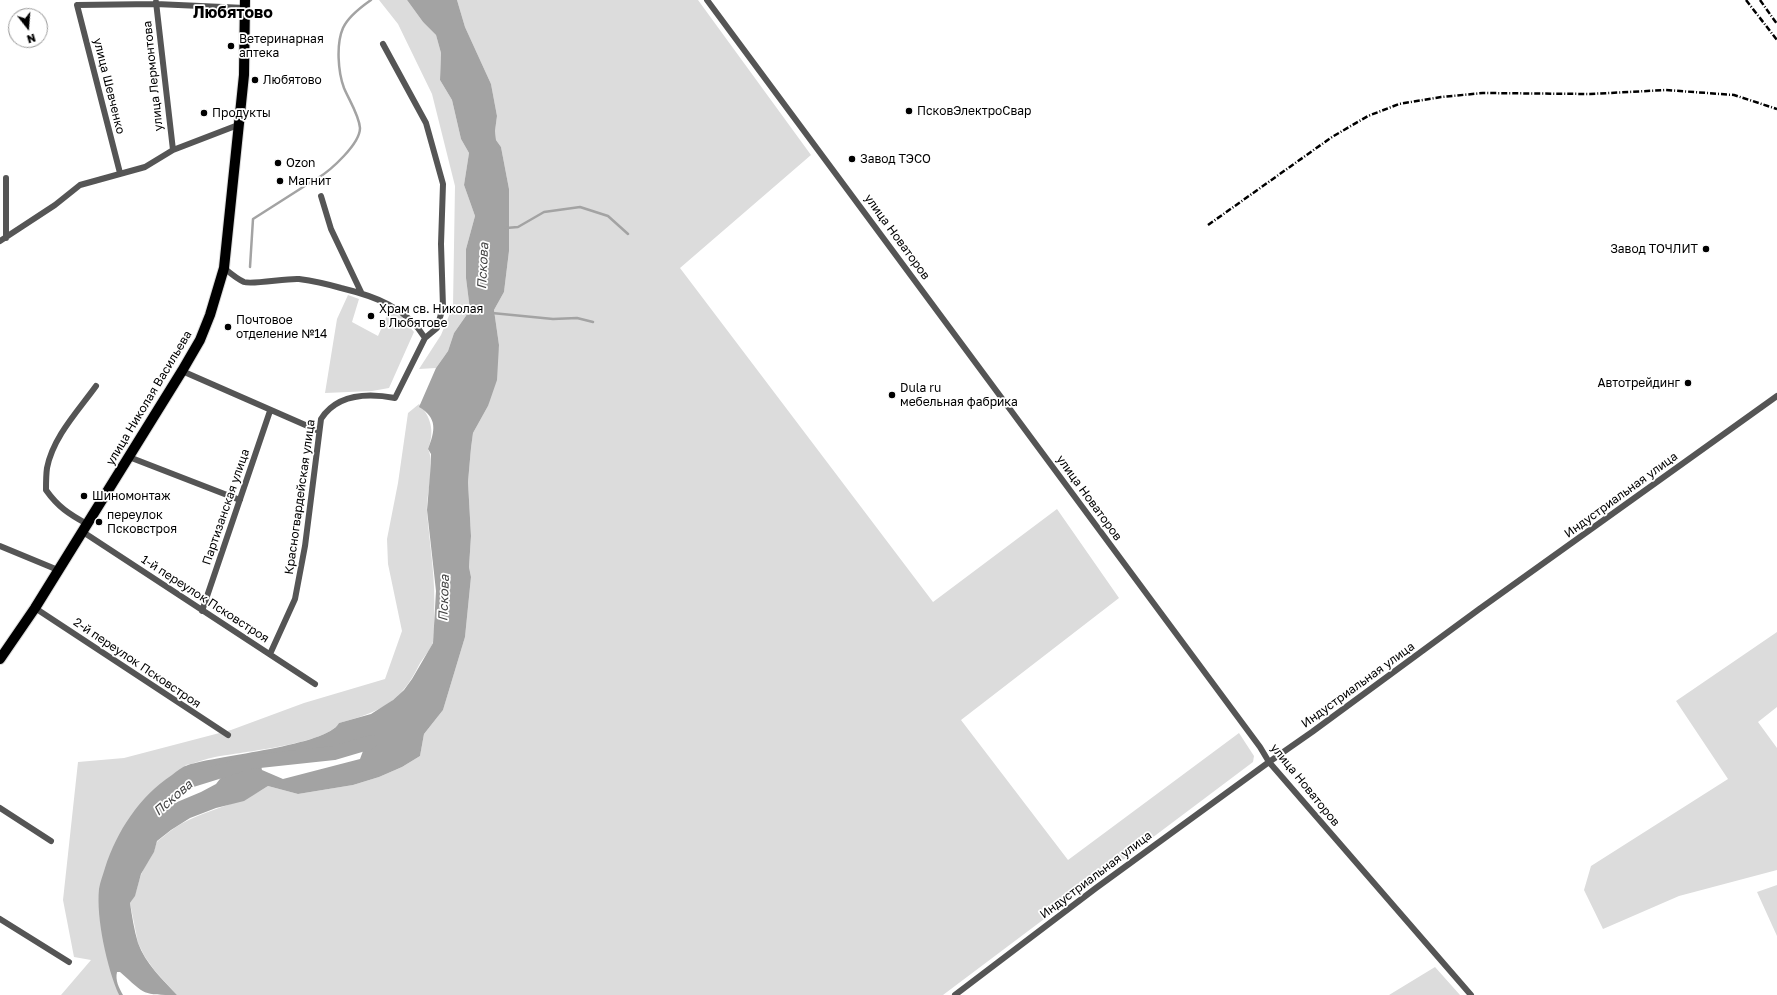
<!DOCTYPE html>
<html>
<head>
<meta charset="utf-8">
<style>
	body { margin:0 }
	#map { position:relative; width:1777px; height:995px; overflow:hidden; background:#fff; font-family:"Golos Text",sans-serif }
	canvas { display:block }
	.north { position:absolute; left:8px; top:8px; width:40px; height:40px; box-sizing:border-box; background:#fff; border:1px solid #999; border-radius:50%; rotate:163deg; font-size:11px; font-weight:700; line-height:16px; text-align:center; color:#000 }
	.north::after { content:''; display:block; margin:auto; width:14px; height:18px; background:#000; clip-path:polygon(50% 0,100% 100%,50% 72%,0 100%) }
</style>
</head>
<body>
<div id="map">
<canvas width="1777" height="995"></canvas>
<div class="north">N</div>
</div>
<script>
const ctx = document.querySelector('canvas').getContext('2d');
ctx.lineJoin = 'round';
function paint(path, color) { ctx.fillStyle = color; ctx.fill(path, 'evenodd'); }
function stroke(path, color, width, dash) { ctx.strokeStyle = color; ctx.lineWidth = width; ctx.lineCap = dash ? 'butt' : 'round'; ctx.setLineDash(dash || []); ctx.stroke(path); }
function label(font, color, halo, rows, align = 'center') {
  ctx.font = font + ' "Golos Text",sans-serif'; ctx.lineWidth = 3.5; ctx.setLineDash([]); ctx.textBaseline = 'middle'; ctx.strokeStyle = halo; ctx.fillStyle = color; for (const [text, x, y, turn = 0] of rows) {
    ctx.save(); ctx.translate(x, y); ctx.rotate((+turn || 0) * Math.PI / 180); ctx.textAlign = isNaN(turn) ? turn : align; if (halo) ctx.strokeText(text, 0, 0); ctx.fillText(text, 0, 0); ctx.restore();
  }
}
paint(new Path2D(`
	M379,0H407L423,22L436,35L441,53L440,80L452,100L461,139L469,153L464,185L475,216L466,249V278L470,310L454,333L448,351L436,368L419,369L441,335L453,306L455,186L432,94L398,24Z
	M457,0H698L811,155L680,268L933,602L1057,509L1119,598L961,720L1068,860L1239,733L1254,756L1253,762L943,995H177L155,971L145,957L138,943L130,903C137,894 137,885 141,875C144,867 149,861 153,853C155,850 155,845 157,842C158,840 162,838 164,836C194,810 235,808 268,786L298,794L353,785L379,777L402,767L420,756L424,734L443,710L465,637L471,577L469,567L471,536L468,482L471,448L473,433L488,406L499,345L494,310L504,292L509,251V189L501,147L496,140L495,131L497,116L491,84L465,27Z
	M348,295L359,299L352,322L378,336L389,311L401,316L414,332L389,388L372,391L325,393L337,319Z
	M419,404C431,417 435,431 428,449C436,466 426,493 427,512C430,549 436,579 434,617C434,625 434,634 433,642C431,649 423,658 419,665C400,704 379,712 339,723C327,744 241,752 215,757C205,759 196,763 186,765L100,916L108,960L119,995H61L91,960L74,957L63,900L78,762L124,758L231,730L304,703L385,679L402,631L388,564L387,539L398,483L408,413Z
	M1777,632V707L1758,722L1777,748V870L1679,896L1603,929L1584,890L1591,866L1728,779L1676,701Z
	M1777,885V936L1757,892Z
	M1435,967L1460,995H1389Z`), '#dcdcdc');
paint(new Path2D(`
	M407,0H457L465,27L491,84L497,116L495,131L496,140L501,147L509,189V251L504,292L494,310L499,345L497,380L488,406L473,433L471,448L468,482L471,536L469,567L471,577L465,637L443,710L424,734L420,756L402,767L379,777L353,785L298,794L268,786L244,801L216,808L190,818L171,830L157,841L154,852L141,874L135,896L130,903C132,916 134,930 138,943C145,963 163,980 177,995C142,995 146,995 120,972H117C115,980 119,988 123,995H119C107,968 96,918 99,889C100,882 103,875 105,868C117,831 139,797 172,775C177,771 182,767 188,765C218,755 327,746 339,723L371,714L393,700L404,690L412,679L433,643L436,591L427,510L431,463V454L428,449C435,431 438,418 419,407L436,368L448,351L454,333L470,310L466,278V249L475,216L464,185L469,153L461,139L452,100L440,80L441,53L436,35L423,22ZM341,745H346L363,751L360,759L283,779L262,770C258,754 287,759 295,760C299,760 303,757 307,757C312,757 316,759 320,758C327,757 336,751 341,745ZM221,773L223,775L216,784L201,792L170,805L168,804L169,799L191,778Z`), '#a3a3a3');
stroke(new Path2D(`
	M318,178C331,170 360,144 360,128C359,115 349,100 344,88C338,72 336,44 343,28C348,17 361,7 371,0
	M506,228L518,227L544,212L580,207L608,216L628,234
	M250,267L253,219L311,182
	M492,313L553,319L577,318L593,322`), '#a3a3a3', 2.5);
stroke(new Path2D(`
	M167,799L189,781L250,762L334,753L371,742`), '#a3a3a3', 14);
const primary = new Path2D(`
	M0,659L35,608L182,371L200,340L210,315L224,268L244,75L245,0`);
stroke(primary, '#dbdbdb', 12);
stroke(new Path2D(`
	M707,0L1260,747L1269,762L1471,995
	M156,2L173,150
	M383,44L426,123L443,184L441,244L443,307L437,328L425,338
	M120,173L77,5L156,4L245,8
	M321,196L331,229L361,292
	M6,238V178
	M0,241L55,205L80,185L145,167L173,150L238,125
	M224,268C230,273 237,279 244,282C252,285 287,278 299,279C314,281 327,284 341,288C374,296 406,307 425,338L395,398C368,393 337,394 321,419L305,546L295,599L270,654
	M182,371L319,431
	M129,457L240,500
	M87,524C69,514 58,507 46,490C46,483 46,475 47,468C53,437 78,411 96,386
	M83,532L315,684
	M0,546L58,570
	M35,608L228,735
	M202,611L270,411
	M0,808L51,841
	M0,919L69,962
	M955,995L1096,888L1269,762L1312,732L1478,610L1777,396`), '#555', 6);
stroke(primary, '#000', 10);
stroke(new Path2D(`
	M1746,0L1777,40
	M1760,0L1777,24
	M1208,225L1332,137L1368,116L1399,104L1441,97L1483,93L1590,94L1666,90L1734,95L1777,109`), '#000', 2.5, [6, 2, 1, 2]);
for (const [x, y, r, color] of [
	[231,46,4,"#000"],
	[255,80,4,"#000"],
	[909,111,4,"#000"],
	[204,113,4,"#000"],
	[852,159,4,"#000"],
	[278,163,4,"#000"],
	[280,181,4,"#000"],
	[1706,249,4,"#000"],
	[371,316,4,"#000"],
	[228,327,4,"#000"],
	[1688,383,4,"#000"],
	[892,395,4,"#000"],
	[84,496,4,"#000"],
	[99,522,4,"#000"]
]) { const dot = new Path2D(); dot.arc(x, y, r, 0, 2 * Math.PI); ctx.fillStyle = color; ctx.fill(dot); stroke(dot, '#fff', 1.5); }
label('12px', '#000', '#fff', [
	["Ветеринарная",239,39],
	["аптека",239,53],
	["Любятово",263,80],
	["ПсковЭлектроСвар",917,111],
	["Продукты",212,113],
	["Завод ТЭСО",860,159],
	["Ozon",286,163],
	["Магнит",288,181],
	["Завод ТОЧЛИТ",1698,249,"right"],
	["Храм св. Николая",379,309],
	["в Любятове",379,323],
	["Почтовое",236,320],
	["отделение №14",236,334],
	["Автотрейдинг",1680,383,"right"],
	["Dula ru",900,388],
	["мебельная фабрика",900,402],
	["Шиномонтаж",92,496],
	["переулок",107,515],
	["Псковстроя",107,529]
], 'left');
label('12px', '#000', '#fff', [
	["улица Лермонтова",153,76,-96],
	["улица Шевченко",109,86,76],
	["улица Новаторов",897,237,54],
	["улица Николая Васильева",149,398,-59],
	["Индустриальная улица",1621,495,-36],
	["Красногвардейская улица",300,497,-82],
	["улица Новаторов",1089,498,54],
	["Партизанская улица",226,507,-71],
	["1-й переулок Псковстроя",205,599,33],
	["2-й переулок Псковстроя",137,663,34],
	["Индустриальная улица",1358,685,-36],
	["улица Новаторов",1305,785,51],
	["Индустриальная улица",1096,875,-37]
]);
label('italic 13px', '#444', '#fff', [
	["Пскова",483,266,-87],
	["Пскова",444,598,-88],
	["Пскова",173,798,-41]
]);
label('bold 16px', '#000', '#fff', [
	["Любятово",233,13]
]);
</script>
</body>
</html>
